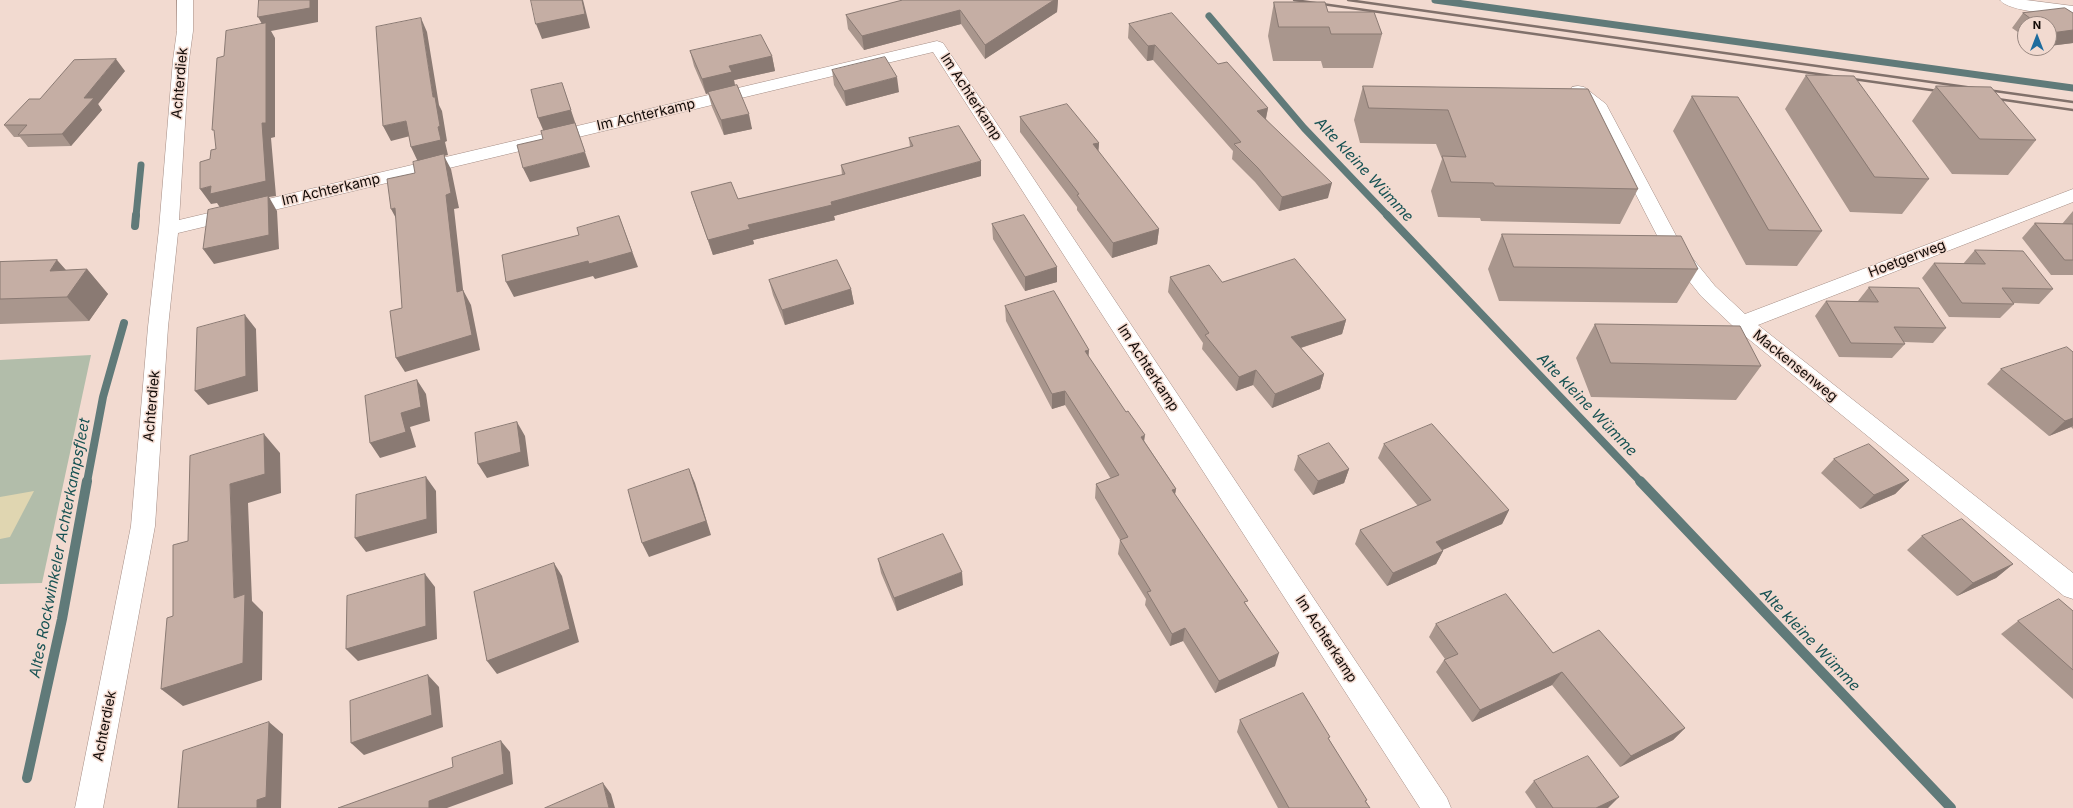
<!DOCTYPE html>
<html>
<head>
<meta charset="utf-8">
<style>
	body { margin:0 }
	#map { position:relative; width:2073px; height:808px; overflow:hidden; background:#f2dad0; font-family:Inter,sans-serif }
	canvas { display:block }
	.north { position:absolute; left:2017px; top:16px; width:40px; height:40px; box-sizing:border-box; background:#f2dad0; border:1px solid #988780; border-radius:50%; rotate:0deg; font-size:11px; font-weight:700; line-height:16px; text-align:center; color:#120b08 }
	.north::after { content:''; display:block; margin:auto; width:14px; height:18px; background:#1e6c9e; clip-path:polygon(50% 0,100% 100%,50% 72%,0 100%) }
</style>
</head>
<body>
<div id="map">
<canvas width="2073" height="808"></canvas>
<div class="north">N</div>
</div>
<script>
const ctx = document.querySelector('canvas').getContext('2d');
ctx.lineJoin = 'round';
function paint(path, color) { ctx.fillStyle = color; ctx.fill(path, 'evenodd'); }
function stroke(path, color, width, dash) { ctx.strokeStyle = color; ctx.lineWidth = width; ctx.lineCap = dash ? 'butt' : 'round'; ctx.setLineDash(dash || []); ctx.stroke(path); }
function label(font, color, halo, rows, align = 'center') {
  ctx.font = font + ' Inter,sans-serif'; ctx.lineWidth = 3; ctx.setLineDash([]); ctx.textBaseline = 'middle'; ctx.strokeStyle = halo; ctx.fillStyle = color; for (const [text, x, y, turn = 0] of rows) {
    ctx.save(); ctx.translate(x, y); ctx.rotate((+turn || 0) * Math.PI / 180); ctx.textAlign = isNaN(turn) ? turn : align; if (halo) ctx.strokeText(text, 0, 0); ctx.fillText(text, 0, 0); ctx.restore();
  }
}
paint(new Path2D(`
	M91,355L42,583L0,584V360Z`), '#b2bdaa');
paint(new Path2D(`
	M34,491L10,537L0,539V497Z`), '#e0d6b1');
stroke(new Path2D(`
	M1435,0L2073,88
	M1209,16L1304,128L1388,216
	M136,216L141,165`), '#607a79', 7);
stroke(new Path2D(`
	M1387,215L1641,482
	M135,226L136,215
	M87,482L103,397L124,323`), '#607a79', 8);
stroke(new Path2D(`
	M1640,481L1951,808
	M27,778L62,619L87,481`), '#607a79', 10);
const minor = new Path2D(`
	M177,0H193V31L189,60L179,220L937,41L943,43L1447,798L1451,808H1420L933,52L178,233L168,327L155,526L103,808H75L131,526L148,327L159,229L173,60L177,31Z
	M2000,0H2026L2073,6V16C2058,14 2008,12 2000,0Z
	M1578,86L1584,87L1606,104L1680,243L1715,286L1745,314L2073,189V202L1758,325L2073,573V599L2064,596L1735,328L1701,296L1665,251L1593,111L1570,91L1572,87Z`);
stroke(minor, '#a48d85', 1);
paint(minor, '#fff');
stroke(new Path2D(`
	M1294,0L1945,92
	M1348,0L2073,102
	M1991,98L2073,110`), '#81716b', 2.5);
paint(new Path2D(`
	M903,0H1058L1057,12L985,59L961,24L864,50L848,29L846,15Z
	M1274,2L1328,12L1382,34L1373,68H1323L1321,61H1273L1268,36Z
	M2065,8L2073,13V43L2049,46V24H2025V37L2012,28L2023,13Z
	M1129,24L1218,64L1268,108L1266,119L1328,198L1279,211L1255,182L1232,159L1233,151L1153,60L1147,61L1128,38Z
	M690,51L772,56L775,71L734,80L735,85L752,129L724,135L712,107L708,93L706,94L694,66Z
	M832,70L899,92L846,106L834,85Z
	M125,71L98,104L102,110L71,146L28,147L20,137H14L4,125L40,99Z
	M1806,75L1929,179L1902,214L1850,212L1785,109Z
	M1363,86L1588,89L1638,189L1620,224L1481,221L1480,218L1438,217L1431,191L1442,159L1436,144L1360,143L1354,120Z
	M1936,86L2036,140L2008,175L1952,174L1912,121Z
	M1692,96L1822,231L1797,266L1746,265L1673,131Z
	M1020,117L1099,143L1098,151L1159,229L1157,244L1112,258L1077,210V207L1020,132Z
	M909,138L981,176L834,216L835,220L753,240L754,244L713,255L696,207L691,192L738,199L842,175L841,165L910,147Z
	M2073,211V275H2051L2022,238L2035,223L2062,224Z
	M992,224L1057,267V282L1025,291L993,239Z
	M1502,234L1698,269L1677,303L1499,301L1488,269Z
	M1975,250L2053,289L2039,304L2014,303V304L2000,318L1949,317L1922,278L1934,263L1963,264Z
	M57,260L66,270L87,269L108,294L89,321L0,324V262Z
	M1170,277L1222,282L1346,320L1342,334L1301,348L1324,374L1320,389L1272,408L1253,385L1236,391L1202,349L1203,343L1168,292Z
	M769,280L851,289L854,304L785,325L773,295Z
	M1869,287L1946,328L1933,343L1904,342L1905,344L1892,358L1839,357L1815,316L1826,301H1858Z
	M1005,306L1088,356L1176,489L1175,495L1247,606L1275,666L1215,693L1183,641L1170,646L1145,605L1146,599L1118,554L1120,540L1095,498L1096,484L1111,479L1065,405L1052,409L1006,321Z
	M1595,324L1761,366L1736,400L1591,397L1576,358Z
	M2073,352V429L2071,427L2049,436L1987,384L2001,369Z
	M1384,444L1509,510L1502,524L1442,550L1443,551L1436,564L1387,586L1355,544L1360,530L1418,506L1378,458Z
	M1298,456L1349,469L1344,483L1313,495L1294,470Z
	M1834,459L1909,480L1895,494L1860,509L1821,473Z
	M1922,536L2013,564L1996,578L1957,596L1907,550Z
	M878,559L963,585L897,611L881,573Z
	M2073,611V699L2001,634L2018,621Z
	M1436,624L1553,653L1685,728L1673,740L1620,767L1552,685L1472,722L1436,672L1444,660L1445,659L1429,637Z
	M1240,720L1329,739L1370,808H1278L1237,732Z
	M1534,781L1608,808H1536L1525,792Z`), '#a9968d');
paint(new Path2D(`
	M310,0H318V22L271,31L275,38V137L271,138L276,196L269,197L277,211L279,249L214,264L203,249L221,209L217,203L211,204L200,189L211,186L262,123L266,31L258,17Z
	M582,0H583L590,28L542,39L536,24Z
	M1054,0H1058L1057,12L985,59V45Z
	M960,10L961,24L864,50L862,36Z
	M421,18L427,32L439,105L442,111L447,141L445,142L448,155L444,156L451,169L459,208L454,209L465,307L457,292L418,162L411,147L433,97Z
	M2073,30V43L2049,46V35L2051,33Z
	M1155,45L1153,60L1147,61L1148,46Z
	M772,56L775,71L734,80L735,87L706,94L702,79L729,66Z
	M116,59L125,71L98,104L102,110L71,146L62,134L84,98Z
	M897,77L899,92L846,106L844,91Z
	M562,83L590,167L530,182L523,168L585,152L544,132L538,118Z
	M1268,108L1265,122L1257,111Z
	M749,114L752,129L724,135L721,120Z
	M406,121L414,135L391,141L383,126Z
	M1099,143L1098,157L1093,144Z
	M981,161V176L834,216L835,220L753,240L754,244L713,255L708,240L748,225L831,202Z
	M1332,183L1328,198L1279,211L1282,197Z
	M395,208L399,224L391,209Z
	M619,216L638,267L595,279L593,276L514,297L506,282Z
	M1159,229L1157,244L1112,258L1113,243Z
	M57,260L77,283L87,269L108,294L89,321L67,297L50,271Z
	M1057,267V282L1025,291V277Z
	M851,289L854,304L785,325L782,310Z
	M463,290L471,305L480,350L405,372L396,358Z
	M245,315L256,329L258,391L208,405L195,391Z
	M1346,320L1342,334L1288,352L1291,337Z
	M1089,350L1088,365L1085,351Z
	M1256,370L1253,385L1236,391L1239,377Z
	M1324,374L1320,389L1272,408L1275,394Z
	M417,380L426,394L430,421L410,427L416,447L380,458L370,443L401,413Z
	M1065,391V405L1052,409V394Z
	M2073,418V426L2071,427L2049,436L2065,421Z
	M517,422L525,436L529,466L487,478L478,464Z
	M264,434L280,453L281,493L248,503L252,601L263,612L262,680L183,706L161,689L234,598L230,484Z
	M1145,435L1143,449L1141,437Z
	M689,469L695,483L711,535L649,557L642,543Z
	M1349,469L1344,483L1313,495L1318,481Z
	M426,477L436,491L437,533L366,552L355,538Z
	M1909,480L1895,494L1860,509L1874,495Z
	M1176,489L1173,503L1172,490Z
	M1509,510L1502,524L1429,556L1436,542Z
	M1443,551L1436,564L1387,586L1393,573Z
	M554,563L562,576L579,642L497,674L487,661Z
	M2013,564L1996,578L1957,596L1973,583Z
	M962,572L963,585L897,611L894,598Z
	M425,574L435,587L437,639L358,661L346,649Z
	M1185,628L1183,641L1170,646L1172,634Z
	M1279,653L1275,666L1215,693L1219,681Z
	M1562,672L1552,685L1472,722L1480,710Z
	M428,675L439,687L443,727L364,755L351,743Z
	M269,722L283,734L281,808H257V800Z
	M1685,728L1673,740L1620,767L1631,756Z
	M501,741L510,752L513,784L447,808H429V801Z
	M603,783L611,794L615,808H609Z
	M1619,797L1608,808H1596Z`), '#8a7a73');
const building = new Path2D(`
	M259,0H310V8L258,17Z
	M531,0H582L585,14L536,24Z
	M903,0H1054L985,45L960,10L862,36L846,15Z
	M1274,2H1325L1328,12H1374L1382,34H1331L1329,27H1279Z
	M2065,8L2073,13V30L2051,33L2049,32V24H2038L2023,13Z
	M1172,13L1218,64L1227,62L1268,108L1257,111L1332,183L1282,197L1258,168L1234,144L1241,142L1155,45L1148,46L1129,24Z
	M421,18L433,97H435L440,126L438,127L441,140L411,147L406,121L383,126L376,27Z
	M266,23V123H262L266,181L210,194L211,186L200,189V162L210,159L211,150L216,149L214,130H212L217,58L224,56L226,31Z
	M761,35L772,56L729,66L732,72L702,79L690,51Z
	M885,57L897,77L844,91L832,70Z
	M116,59L84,98H94L62,134L18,135L27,125H4L29,99H40L74,60Z
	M1806,75L1854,76L1929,179L1875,177Z
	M562,83L571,110L538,118L531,90Z
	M737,85L749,114L721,120L708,92Z
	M1363,86L1588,89L1638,189L1495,186L1493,183L1451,182L1442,156L1466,157L1448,110L1369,108Z
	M1936,86L1991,87L2036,140L1980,139Z
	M1692,96L1738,97L1822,231L1769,230Z
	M1067,104L1099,143L1093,144L1159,229L1113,243L1077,195L1079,194L1020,117Z
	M575,123L585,152L523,168L517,145L543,139L541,131Z
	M959,126L981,161L831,202L832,205L748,225L750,229L708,240L691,192L731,182L738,199L845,174L841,165L913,146L909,138Z
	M444,154L451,193L446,195L457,292L463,290L472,335L396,358L390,311L402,308L395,208L391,209L387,179L415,173L413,162Z
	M268,196L269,235L203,249L208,210Z
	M1024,215L1057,267L1025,277L992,224Z
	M619,216L632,252L589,264L588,261L506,282L502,255L579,235L577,228Z
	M2035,223L2073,224V260H2065Z
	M1502,234L1681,236L1698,269L1514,267Z
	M1975,250L2023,251L2053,289L2002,288L2014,304L1962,303L1934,263L1985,264Z
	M1295,259L1346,320L1291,337L1324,374L1275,394L1256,370L1239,377L1205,335L1209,333L1170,277L1209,265L1222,282Z
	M57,260L50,271L87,269L67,297L0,299V262Z
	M837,260L851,289L782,310L769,280Z
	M1869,287L1919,288L1946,328L1894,327L1905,344L1851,343L1826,301L1878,302Z
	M1054,291L1089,350L1085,351L1126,412L1128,411L1145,435L1141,437L1176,489L1172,490L1248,601L1244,602L1279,653L1219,681L1185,628L1172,634L1147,592L1151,591L1120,540L1128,537L1096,484L1119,475L1065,391L1052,394L1005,306Z
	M245,315L246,376L195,391L197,328Z
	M1595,324L1740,326L1761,366L1611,363Z
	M2067,347L2073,352V418L2065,421L2001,369Z
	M417,380L421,407L401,413L406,432L370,443L365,396Z
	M517,422L521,452L478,464L475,433Z
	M1432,424L1509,510L1436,542L1443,551L1393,573L1360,530L1431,500L1384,444Z
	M264,434L265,474L230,484L234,598L245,594L243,663L161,689L167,618L173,616V545L188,541L190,456Z
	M1329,443L1349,469L1318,481L1298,456Z
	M1869,444L1909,480L1874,495L1834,459Z
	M689,469L706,521L642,543L628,490Z
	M426,477L427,519L355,538L356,495Z
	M1962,519L2013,564L1973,583L1922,536Z
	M943,534L962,572L894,598L878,559Z
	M554,563L570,629L487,661L474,592Z
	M425,574L426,626L346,649L347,596Z
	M1506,594L1553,653L1599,630L1685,728L1631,756L1562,672L1480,710L1444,660L1458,654L1436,624Z
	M2059,599L2073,611V670L2018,621Z
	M428,675L432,715L351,743L350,701Z
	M1303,693L1330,737L1328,738L1367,800L1365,801L1370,808H1289L1240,720Z
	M269,722L266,797L257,800V808H178L183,751Z
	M501,741L504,774L429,801V808H338L453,767L452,758Z
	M1588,756L1619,797L1596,808H1553L1534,781Z
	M603,783L609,808H545Z`);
paint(building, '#c5aea4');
stroke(building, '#8a7a73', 1);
label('14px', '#120b08', '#f2dad0', [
	["Achterdiek",180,83,-85],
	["Im Achterkamp",971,97,57],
	["Im Achterkamp",646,115,-13],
	["Im Achterkamp",331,190,-13],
	["Hoetgerweg",1907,259,-21],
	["Mackensenweg",1795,366,39],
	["Im Achterkamp",1148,368,57],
	["Achterdiek",152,406,-85],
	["Im Achterkamp",1326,639,57],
	["Achterdiek",105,726,-79]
]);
label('italic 15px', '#175253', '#f2dad0', [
	["Alte kleine Wümme",1364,170,47],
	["Alte kleine Wümme",1587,405,46],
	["Altes Rockwinkeler Achterkampsfleet",60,548,-79],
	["Alte kleine Wümme",1810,640,46]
]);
</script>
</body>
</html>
